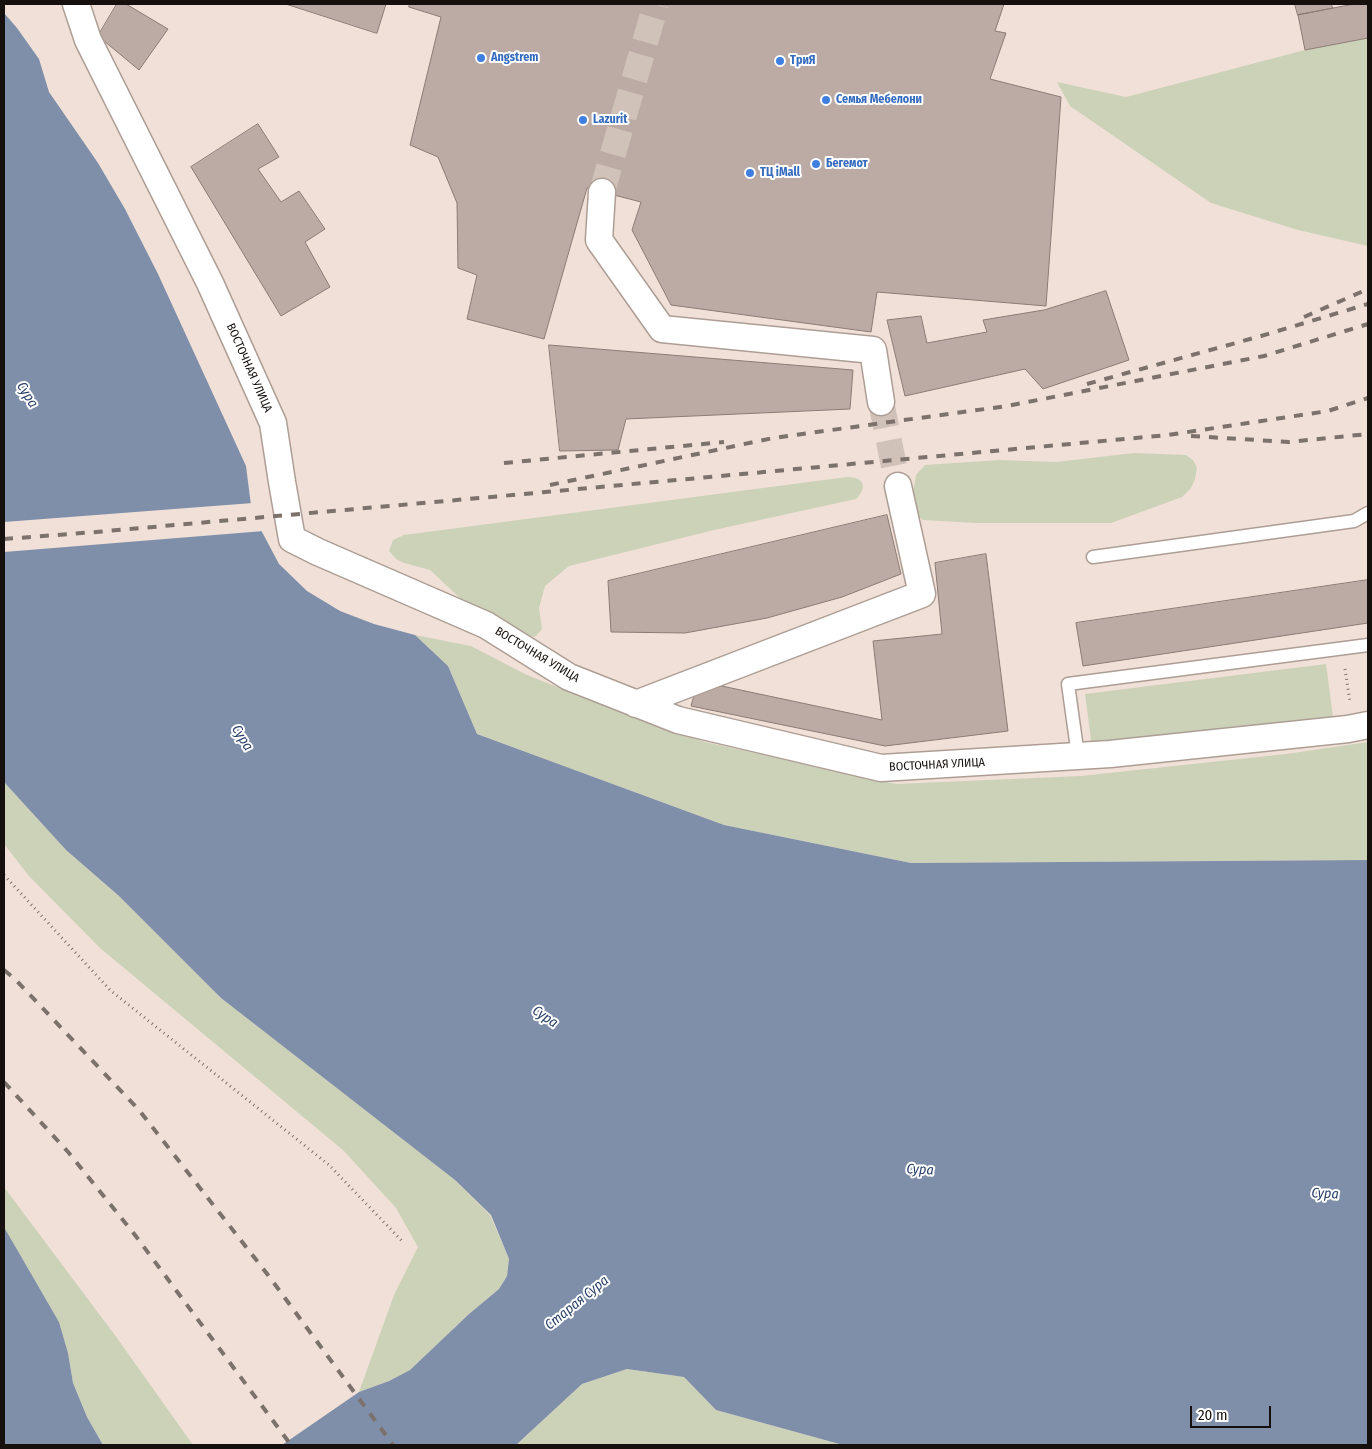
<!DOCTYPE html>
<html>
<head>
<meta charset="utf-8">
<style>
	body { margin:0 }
	#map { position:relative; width:1372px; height:1449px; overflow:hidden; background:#f1e0d7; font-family:"Fira Sans Condensed",sans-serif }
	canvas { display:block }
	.frame { position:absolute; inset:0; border:5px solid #15100d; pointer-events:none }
	.scale { position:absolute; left:1190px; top:1406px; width:81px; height:22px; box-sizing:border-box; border:2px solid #15100d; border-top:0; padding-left:6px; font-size:15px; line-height:18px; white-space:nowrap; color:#15100d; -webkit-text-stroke:4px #fff; paint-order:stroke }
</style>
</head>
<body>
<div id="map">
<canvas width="1372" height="1449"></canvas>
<div class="frame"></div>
<div class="scale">20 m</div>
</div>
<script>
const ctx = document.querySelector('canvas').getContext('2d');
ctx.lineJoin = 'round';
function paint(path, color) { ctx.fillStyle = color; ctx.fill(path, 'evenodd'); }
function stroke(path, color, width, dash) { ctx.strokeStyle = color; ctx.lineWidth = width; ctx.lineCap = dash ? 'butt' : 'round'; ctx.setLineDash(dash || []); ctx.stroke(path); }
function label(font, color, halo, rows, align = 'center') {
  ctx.font = font + ' "Fira Sans Condensed",sans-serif'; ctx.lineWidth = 4; ctx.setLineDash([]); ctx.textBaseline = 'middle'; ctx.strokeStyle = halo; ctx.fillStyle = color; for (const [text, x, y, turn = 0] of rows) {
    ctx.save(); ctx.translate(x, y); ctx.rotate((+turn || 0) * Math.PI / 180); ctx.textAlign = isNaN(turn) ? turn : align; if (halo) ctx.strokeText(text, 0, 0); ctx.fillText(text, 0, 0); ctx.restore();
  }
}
paint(new Path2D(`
	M1368,38V246L1298,230L1211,203L1070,106L1057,82L1126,97L1305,50Z
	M1134,453L1186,455L1193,460L1197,468L1195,479L1191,488L1182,497L1111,523H976L923,520L916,514L911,506L916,475L925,465L999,460L1056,462Z
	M847,477C864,477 868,487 856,499L714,530L569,566L545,586L539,608L542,629L535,637L516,632L460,598L430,570L404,563L396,559L389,551L393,540L404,535Z
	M415,635L471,646L527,675L608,707L705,742L896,784L1081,776L1286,754L1368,742V860L911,863L724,825L477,734L448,666Z
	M1326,664L1333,717L1092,747L1085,694Z
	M4,782L66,850L119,896L221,998L455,1180L490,1215L509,1259L507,1276L499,1289L469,1314L410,1370L389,1381L359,1392L394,1295L418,1247L396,1208L344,1151L100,948L29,876L4,844Z
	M4,1187L117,1338L193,1445H103L87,1417L73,1383L68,1353L59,1322L4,1227Z
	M627,1369L684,1377L716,1410L843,1445H516L582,1384Z`), '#ccd2b8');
paint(new Path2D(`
	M4,13L17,28L39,59L49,92L98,163L125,209L158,274L246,466L252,513L279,564L307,591L340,611L374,624L415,635L448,666L477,734L724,825L911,863L1368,860V1445H843L716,1410L684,1377L627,1369L582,1384L516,1445H282L359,1392L389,1381L410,1370L469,1314L499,1289L507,1276L509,1259L491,1215L455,1180L221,998L119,896L66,850L4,782Z
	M4,1227L59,1322L68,1353L73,1383L87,1417L103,1445H4Z`), '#7f8fa9');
paint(new Path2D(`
	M253,503L254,512L264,531L4,552V522Z`), '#f1e0d7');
const building = new Path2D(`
	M117,4H126L168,29L139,70L98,36Z
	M286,4H386L377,33Z
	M410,4H1004L995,31L1006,33L990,79L1061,97L1046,306L877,292L871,332L671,305L632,230L641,202L587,188L544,339L467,319L477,275L458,268L457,203L438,157L410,145L441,17L409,7Z
	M1295,4H1331L1333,8L1298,15Z
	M1355,4H1368V38L1305,50L1298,15Z
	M258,124L279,157L258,169L281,202L299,191L325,229L305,242L330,287L281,316L191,167Z
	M1106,291L1129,360L1043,389L1025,369L905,396L887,320L921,316L927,343L987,332L983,320L1044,310Z
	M549,345L853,370L850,409L626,419L618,450L560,451Z
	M887,515L901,574L842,597L767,618L685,633L611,632L608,581Z
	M986,554L1008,731L885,746L691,706L698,681L882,720L873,641L942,634L935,563Z
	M1368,580V623L1083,666L1076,623Z`);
paint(building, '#bcaba5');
stroke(building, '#8b7b75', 1);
stroke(new Path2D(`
	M602,192L656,4
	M881,402L898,486`), '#d0c1b9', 26, [26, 13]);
const service = new Path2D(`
	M1093,557L1354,521L1368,513
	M1078,756L1068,684L1368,645`);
const minor = new Path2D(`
	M76,4L88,40L210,283L273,423L282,482L292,539L318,552L486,625L569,677L678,720L881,768L1110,754L1348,729L1368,725
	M602,192L599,240L662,329L873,350L881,402
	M636,704L922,594L898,486`);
stroke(service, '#ad9e95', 15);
stroke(minor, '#ad9e95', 29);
stroke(new Path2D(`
	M1345,669L1350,702
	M4,875L110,990L329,1165L402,1241`), '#7e746e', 3, [1, 4]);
stroke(service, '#fff', 12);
stroke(minor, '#fff', 26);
stroke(new Path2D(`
	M1304,317L1368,289
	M1087,384L1261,336L1368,304
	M1191,436L1289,442L1368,434
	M504,463L724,442
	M550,485L773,438L1007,406L1264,356L1368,324
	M4,539L96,532L502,496L1168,435L1328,411L1368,398
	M4,970L15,979L139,1110L268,1275L393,1445
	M4,1082L69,1153L135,1235L291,1445`), '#7c716b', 4, [9, 9]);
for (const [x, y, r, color] of [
	[481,58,5,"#3f7fe0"],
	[780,61,5,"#3f7fe0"],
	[826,100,5,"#3f7fe0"],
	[583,120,5,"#3f7fe0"],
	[816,164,5,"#3f7fe0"],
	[750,173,5,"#3f7fe0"]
]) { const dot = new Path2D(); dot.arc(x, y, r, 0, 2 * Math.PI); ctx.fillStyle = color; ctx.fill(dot); stroke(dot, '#fff', 2); }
label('bold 12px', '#366cbe', '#fff', [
	["Angstrem",491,58],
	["ТриЯ",790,61],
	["Семья Мебелони",836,100],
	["Lazurit",593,120],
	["Бегемот",826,164],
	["ТЦ iMall",760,173]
], 'left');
label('12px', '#15100d', '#fff', [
	["ВОСТОЧНАЯ УЛИЦА",249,368,66],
	["ВОСТОЧНАЯ УЛИЦА",537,655,31],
	["ВОСТОЧНАЯ УЛИЦА",937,765,-3]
]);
label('italic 14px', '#2b4269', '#fff', [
	["Сура",27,395,58],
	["Сура",242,738,58],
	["Сура",545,1017,34],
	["Сура",920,1170,3],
	["Сура",1325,1194,3],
	["Старая Сура",577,1303,-39]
]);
</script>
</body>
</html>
